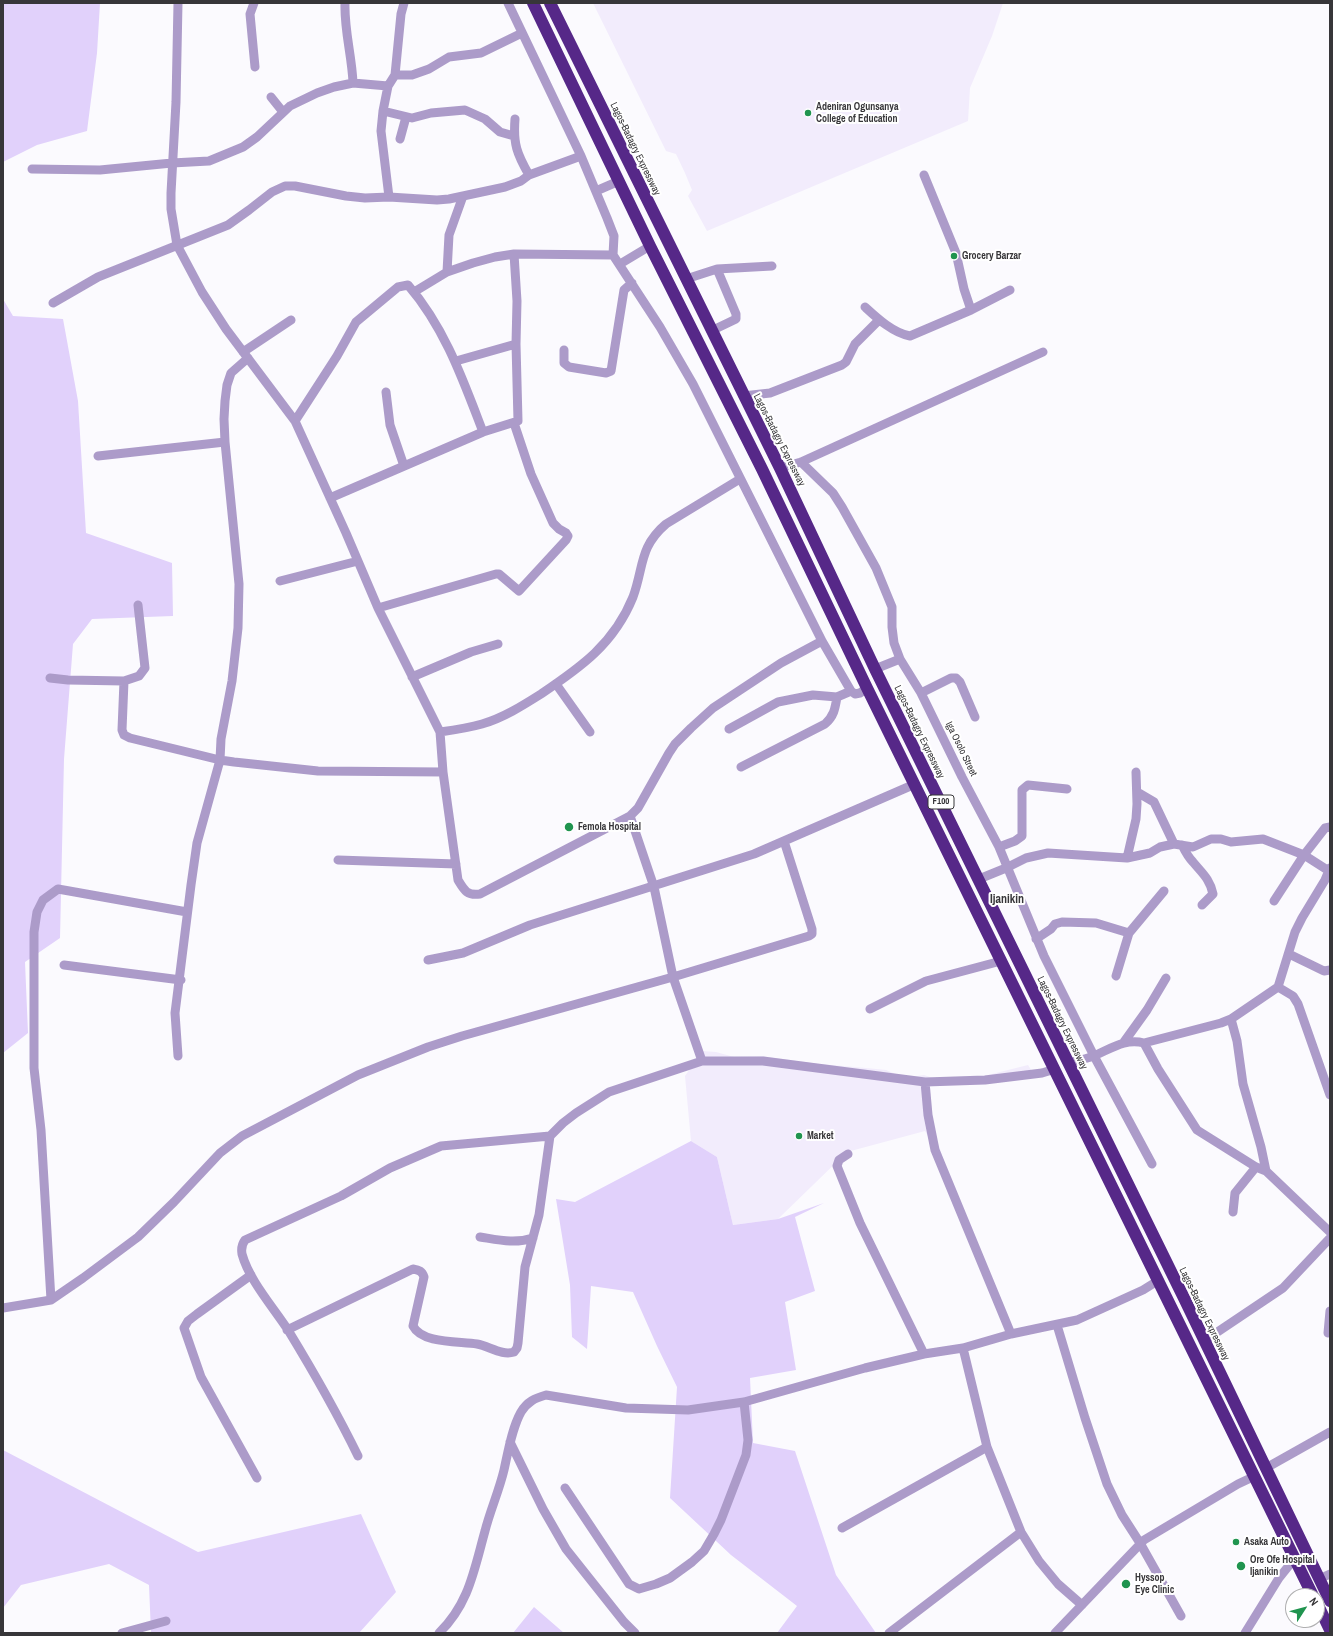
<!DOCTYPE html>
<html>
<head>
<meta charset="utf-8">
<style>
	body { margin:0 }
	#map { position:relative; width:1333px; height:1636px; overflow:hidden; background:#fbfafe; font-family:"Archivo Narrow",sans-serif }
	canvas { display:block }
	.frame { position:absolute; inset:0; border:4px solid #373639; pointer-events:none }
	.north { position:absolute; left:1285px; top:1588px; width:40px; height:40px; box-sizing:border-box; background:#fff; border:1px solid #afafb0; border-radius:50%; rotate:54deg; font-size:11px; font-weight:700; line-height:16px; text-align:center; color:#373639 }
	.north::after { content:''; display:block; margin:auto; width:14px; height:18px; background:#20944f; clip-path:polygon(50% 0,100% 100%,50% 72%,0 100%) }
</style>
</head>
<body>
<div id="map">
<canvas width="1333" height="1636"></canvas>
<div class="frame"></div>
<div class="north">N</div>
</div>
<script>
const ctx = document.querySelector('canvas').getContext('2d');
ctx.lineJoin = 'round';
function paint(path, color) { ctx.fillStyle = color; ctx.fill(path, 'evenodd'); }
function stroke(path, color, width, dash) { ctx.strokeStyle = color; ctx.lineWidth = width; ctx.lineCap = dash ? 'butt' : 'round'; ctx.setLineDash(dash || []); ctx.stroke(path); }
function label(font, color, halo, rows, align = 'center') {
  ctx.font = font + ' "Archivo Narrow",sans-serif'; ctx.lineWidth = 4; ctx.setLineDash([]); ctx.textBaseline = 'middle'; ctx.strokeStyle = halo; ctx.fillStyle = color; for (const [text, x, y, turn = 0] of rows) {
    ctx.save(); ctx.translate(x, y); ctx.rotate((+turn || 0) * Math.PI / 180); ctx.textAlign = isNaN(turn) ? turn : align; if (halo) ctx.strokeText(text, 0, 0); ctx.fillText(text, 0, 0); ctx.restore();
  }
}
paint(new Path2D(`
	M593,3H1003L992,36L970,88L968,121L707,231L688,196L692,190L685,173L676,154L666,151Z
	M702,1051L716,1052L734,1057L762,1056L820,1064L866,1068L886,1070L905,1078L924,1075L933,1078L980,1077L1028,1065L1035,1076L934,1081L930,1087L932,1125L947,1170L925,1131L847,1152L778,1219L733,1225L717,1157L691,1141L685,1076Z`), '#f2ecfc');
paint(new Path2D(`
	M3,3H100L97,53L87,131L37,145L3,162Z
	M3,299L13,316L63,319L78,401L86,533L172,563L173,616L92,619L73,644L64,759L60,938L25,962L28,1033L3,1053Z
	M691,1141L717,1157L733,1225L778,1219L824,1203L795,1217L815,1291L785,1302L796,1370L750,1378L753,1443L795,1451L836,1575L876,1633H777L797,1606L731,1555L670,1498L677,1387L657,1346L633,1292L591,1286L587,1349L572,1337L570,1285L556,1199L575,1202Z
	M3,1450L198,1552L361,1514L396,1592L359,1633H151L149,1585L109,1564L21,1585L3,1608Z
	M534,1607L564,1633H513Z`), '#e1d1fb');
stroke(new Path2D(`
	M178,3L176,102L171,193V209L177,245L202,292L226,329L295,421L346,533L378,608L440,732L443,772L458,880C464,890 467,896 480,894L630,816L638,808L669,753L675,744L691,728L713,708L781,663L822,641
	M254,3L250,14L255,67
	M345,3C344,30 352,56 353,83
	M508,3L581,156L607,218L614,236L613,255L660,327L693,384L822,641L851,691L855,694L860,693L867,688
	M395,75H412L429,69L449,57L481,53L522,33
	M271,97L283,112
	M383,111L412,118L431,113L465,110L485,119L500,132L514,136
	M515,119C513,144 517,154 529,175
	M400,139L406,117
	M32,169L100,170L172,163L209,161L243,147L257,137L290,106L317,93L334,87L353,83L388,86
	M596,191L619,181
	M389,197L381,131L383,111L388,86L395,75L401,14L404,3
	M620,264L650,246
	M717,269L772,266
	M447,272L449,235L463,196
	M686,279L717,269L736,314V319L711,331
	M414,292L447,272L473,263L495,257L514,254L613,255
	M53,303L98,277L228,225L249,210L272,192L285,186H295L346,196L365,198L389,197L437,200L449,199L505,187L521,181L529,175L581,156
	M865,307C877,318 893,333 910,336L971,310L964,289L956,253L924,175
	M971,310L1010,290
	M564,350V363L569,367L606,373L611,371L624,290L632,283
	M243,352L291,320
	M456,361L516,344
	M386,392L390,425L404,466
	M743,396L770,393L842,365L846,362L855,344L879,320
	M295,421L337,356L356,322L398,287L408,285C445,328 463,380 483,432
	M98,456L225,442
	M801,462L833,493L842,507L876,568L892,607V627L894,643L900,659L921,693L962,777L999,847L1044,956L1094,1056L1152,1164
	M780,468L801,462L1043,352
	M330,498L483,432L518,421L516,344L517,301L514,254
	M280,581L358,561
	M378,608L496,574H499L519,591L566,540L568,536L566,533L559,529L553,523L531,474L514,423
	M875,669L900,659
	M412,677L471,652L498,644
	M50,678L68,680L124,681L139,676L145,668L138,605
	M124,681L122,730L124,735L130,738L220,760L234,762L318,771L443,772
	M556,684L590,732
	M921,693L951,678H956L960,682L975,717
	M729,729L778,702L813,695L837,697L851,691
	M440,732C454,730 468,728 482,724C503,718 522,706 541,694C581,667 614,644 633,597C644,567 639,547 666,524L740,479
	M741,767L825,724C834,716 835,709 837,697
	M1137,792L1154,802L1174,844
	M630,816L654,887L673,977L702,1061
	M1182,845C1185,851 1188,857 1193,862C1202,873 1210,879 1213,894L1202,905
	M999,847L1015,841L1022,836V790L1028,785L1067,789
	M1127,858L1136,819L1137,804L1136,772
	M338,860L456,864
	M979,879L1006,868L1026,858L1048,853L1127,858L1150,853L1160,847L1174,844L1193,847L1211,839H1221L1231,842L1263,839L1304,855L1329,871
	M1274,901L1304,855L1325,828L1330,827
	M1036,939L1051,929L1055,924L1062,922L1096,923L1129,933
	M1289,954L1324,971L1330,970
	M428,960L463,953L530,925L754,854L915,784
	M64,965L181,980
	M1116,976L1129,933L1164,891
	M1278,987L1295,932L1302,918L1325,880L1330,868
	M870,1009L926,981L1001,961
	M1231,1019L1237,1041L1243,1084L1261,1147L1266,1171
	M1124,1042L1147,1010L1166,978
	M1144,1043L1158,1069L1197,1130L1256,1167L1266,1171L1330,1232
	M178,1056L175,1013L191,885L197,843L220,760L221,739L232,681L238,628L239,584L225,442L224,419L225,401L227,385L231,373L248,358
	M1068,1063C1077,1061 1087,1059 1096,1055C1112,1048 1126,1038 1144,1043L1221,1023L1231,1019L1278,987L1293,996L1298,1004L1330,1095
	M925,1082L928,1115L935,1150L1011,1334
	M848,1154L839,1160L837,1166L860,1223L924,1354
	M1233,1212L1235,1193L1256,1167
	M480,1237C499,1240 515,1244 533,1238
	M251,1275L197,1314L188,1321L184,1328L201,1377L257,1478
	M51,1300L41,1130L34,1068V932L37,912L43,900L58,889L187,912
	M3,1308L51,1300L83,1278L138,1237L174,1202L220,1153L242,1136L358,1075L428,1047L462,1036L673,977L809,936L812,934V929L784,841
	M1057,1325L1085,1418L1107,1484L1122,1515L1140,1543L1181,1616
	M287,1330L413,1269C419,1270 422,1271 424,1277L413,1326C422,1344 460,1341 477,1344C489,1346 502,1356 514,1352L517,1348L518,1343L525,1267L539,1215L550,1136
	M1328,1333L1330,1311
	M1204,1341L1283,1288L1330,1238
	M963,1348L987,1447L1021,1532L1039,1561L1058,1584L1082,1605
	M510,1442L543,1509L566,1549L624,1622L635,1633
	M358,1456C337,1413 313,1371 288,1330C273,1307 249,1280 242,1254C241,1248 242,1244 245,1240L341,1196L390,1168L441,1146L550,1136L563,1123L576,1113L609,1092L702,1061H763L925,1082L985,1080L1042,1073L1055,1069
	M1266,1468L1330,1432
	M565,1488L629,1584L639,1589L656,1584L670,1578L692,1562L704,1551L714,1534L721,1520L746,1455L748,1440L744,1402
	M842,1528L987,1447
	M1319,1579L1330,1574
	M122,1633L166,1621
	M439,1633C469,1604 474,1570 485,1531C490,1511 499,1491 504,1470C508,1452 512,1428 521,1412C527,1402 535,1398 546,1395L626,1408L688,1410L744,1402L865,1368L924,1354L963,1348L1011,1334L1077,1320L1143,1290L1159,1280
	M889,1633L1021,1532
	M1055,1633L1144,1540L1238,1484L1255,1476
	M1245,1633L1279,1578L1295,1558`), '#ac9bc9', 9);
stroke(new Path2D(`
	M533,3L650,246L762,469L867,688L1313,1596
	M550,3L780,468L875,669L1184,1298L1330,1601
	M1317,1603L1330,1630`), '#562888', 12);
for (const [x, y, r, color] of [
	[808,113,4,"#20944f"],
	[954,256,4,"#20944f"],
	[569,827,5,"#20944f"],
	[799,1136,4,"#20944f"],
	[1236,1542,4,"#20944f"],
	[1241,1566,5,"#20944f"],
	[1126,1584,5,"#20944f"]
]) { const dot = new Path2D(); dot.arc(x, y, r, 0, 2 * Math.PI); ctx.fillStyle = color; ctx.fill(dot); stroke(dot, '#fff', 1.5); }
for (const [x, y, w] of [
	[941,802,26]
]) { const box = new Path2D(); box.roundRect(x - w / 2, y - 7, w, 14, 3); ctx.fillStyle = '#fff'; ctx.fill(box); stroke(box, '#373639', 1); }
label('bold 9px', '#373639', null, [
	["F100",941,802]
]);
label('bold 10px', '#373639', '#fff', [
	["Adeniran Ogunsanya",816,107],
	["College of Education",816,119],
	["Grocery Barzar",962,256],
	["Femola Hospital",578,827],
	["Market",807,1136],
	["Asaka Auto",1244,1542],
	["Ore Ofe Hospital",1250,1560],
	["Ijanikin",1250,1572],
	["Hyssop",1135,1578],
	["Eye Clinic",1135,1590]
], 'left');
label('10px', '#373639', '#fff', [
	["Lagos-Badagry Expressway",635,149,64],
	["Lagos-Badagry Expressway",779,440,63],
	["Lagos-Badagry Expressway",919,732,64],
	["Iga Osolo Street",961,749,64],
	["Lagos-Badagry Expressway",1062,1023,64],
	["Lagos-Badagry Expressway",1204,1314,64]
]);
label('bold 12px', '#373639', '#fff', [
	["Ijanikin",1007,900]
]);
</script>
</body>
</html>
